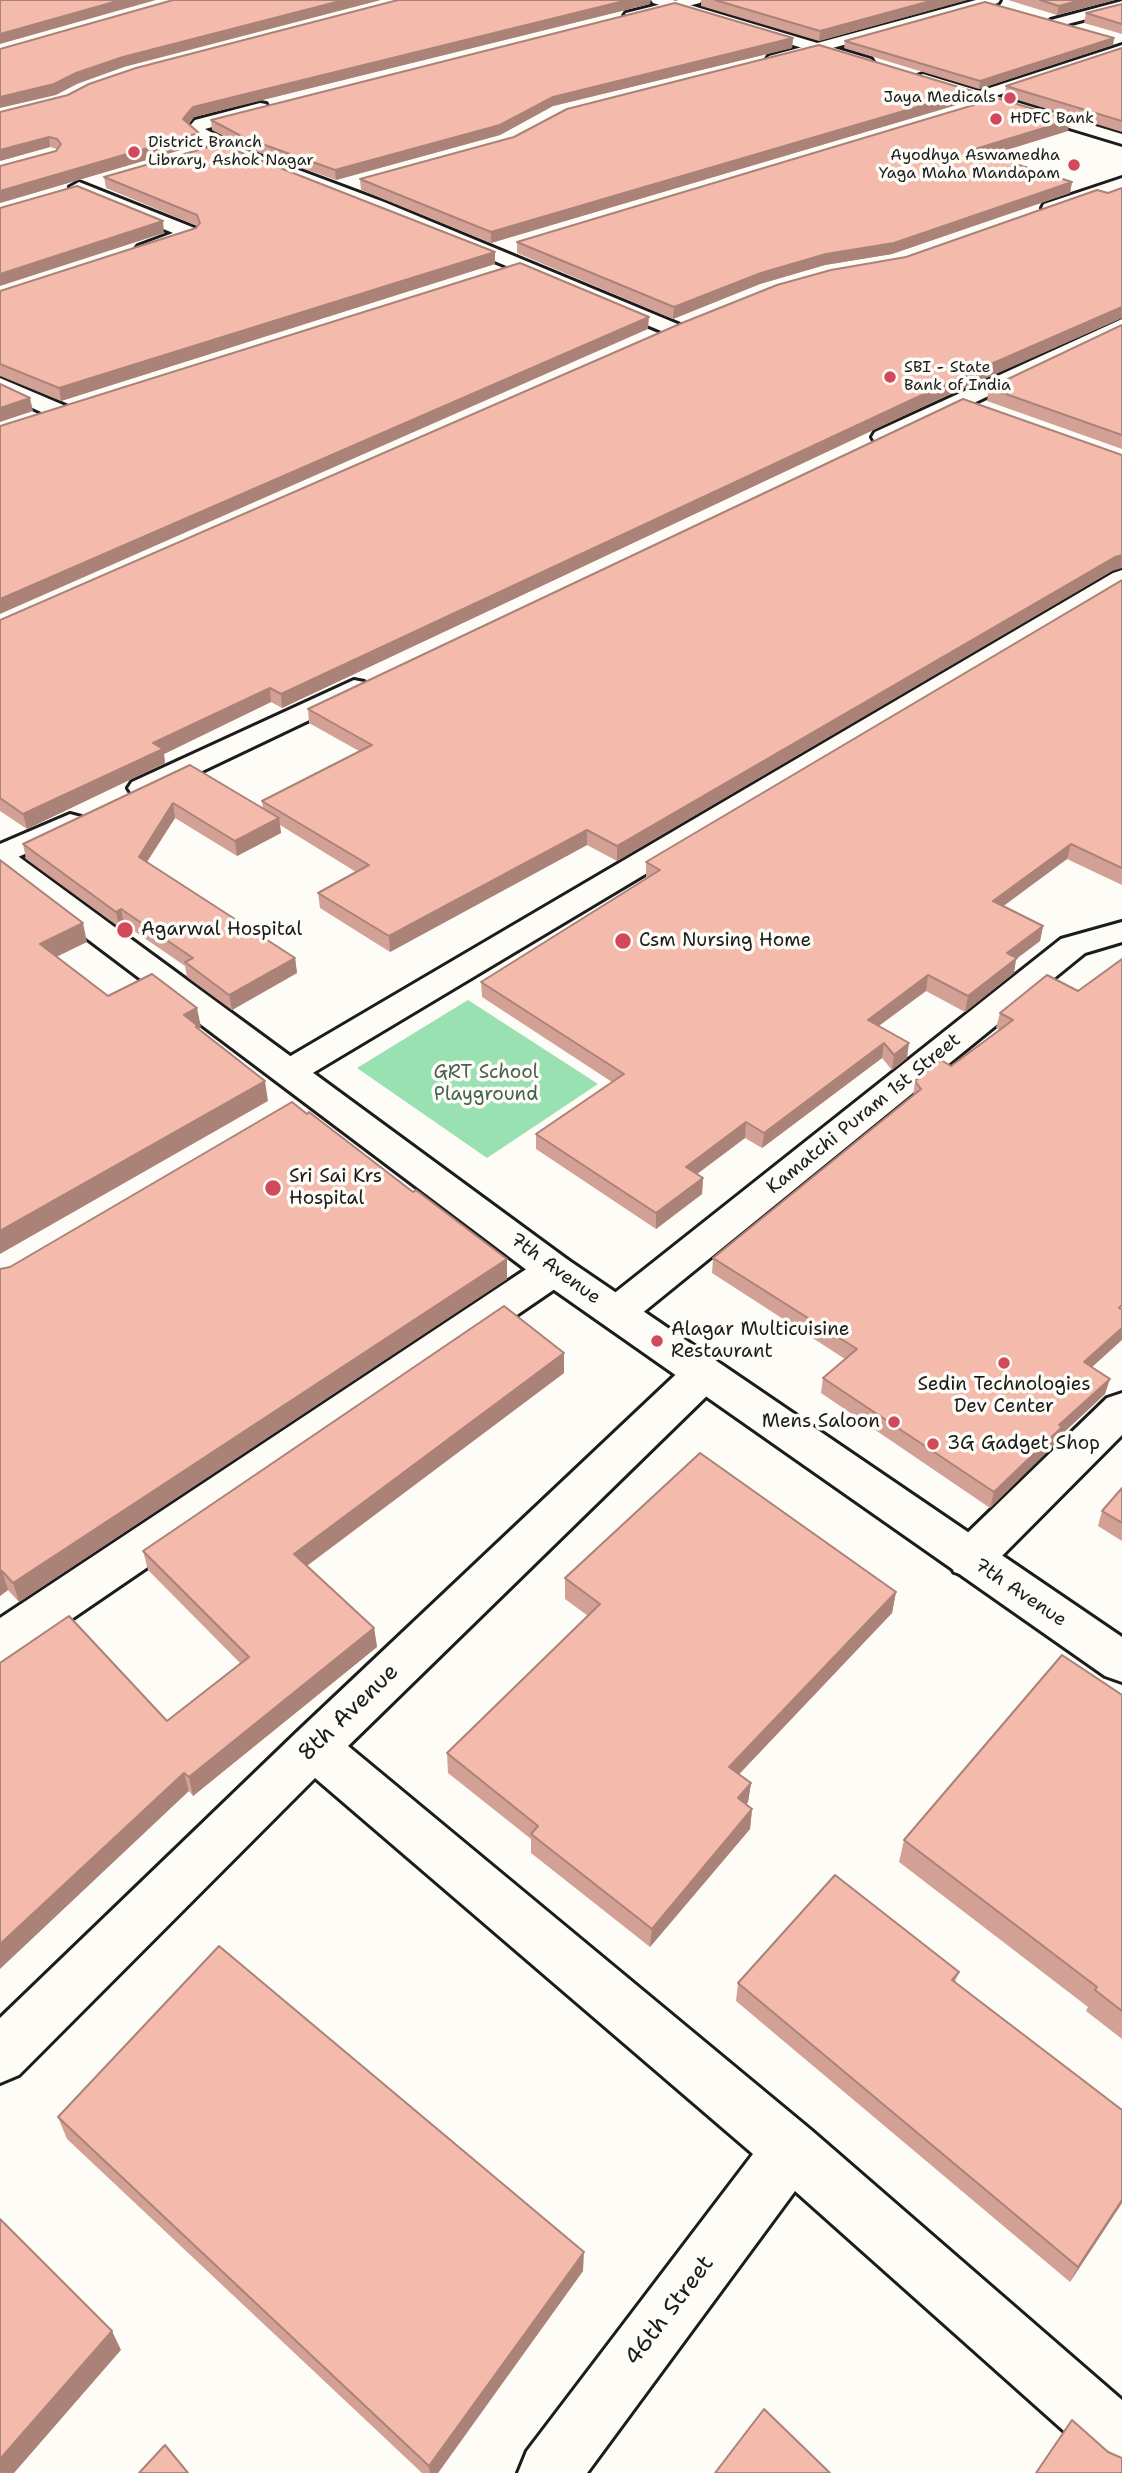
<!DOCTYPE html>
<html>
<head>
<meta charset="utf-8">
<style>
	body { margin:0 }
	canvas { display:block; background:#fdfcf7 }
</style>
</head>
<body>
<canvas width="1122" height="2473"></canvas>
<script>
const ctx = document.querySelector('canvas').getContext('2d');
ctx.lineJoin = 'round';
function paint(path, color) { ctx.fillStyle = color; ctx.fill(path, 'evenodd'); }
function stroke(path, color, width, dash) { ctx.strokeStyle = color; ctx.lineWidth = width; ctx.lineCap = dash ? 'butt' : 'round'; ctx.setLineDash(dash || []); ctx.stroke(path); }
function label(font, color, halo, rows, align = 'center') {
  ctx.font = font + ' "Shantell Sans",sans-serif'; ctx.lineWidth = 7; ctx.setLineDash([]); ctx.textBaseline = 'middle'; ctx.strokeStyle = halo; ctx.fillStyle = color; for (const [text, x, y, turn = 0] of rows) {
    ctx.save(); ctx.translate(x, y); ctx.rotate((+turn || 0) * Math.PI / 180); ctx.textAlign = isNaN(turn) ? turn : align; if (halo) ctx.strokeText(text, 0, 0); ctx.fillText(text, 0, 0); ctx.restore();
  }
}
paint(new Path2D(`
	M468,1000L598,1084L487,1158L357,1068Z`), '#99e1b0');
const minor = new Path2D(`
	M678,0H702L700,3L631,20L624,16L626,13Z
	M976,0H1000L998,3L781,62L775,64L767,59L769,56Z
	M1122,1V10L1056,27L1049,23L1051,20Z
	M1122,45V55L986,99L980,101L972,96L974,93Z
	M260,103L266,104L268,108L266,112L205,129L245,150L384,202L680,325L683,329L680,333H666C556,287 446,240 336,196C298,181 210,160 187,129L195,120Z
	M1122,178V189L1051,214L1042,208L1044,204Z
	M79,182L197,229L199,233L197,237L152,254H138L135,250L138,246L173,233L73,191L70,187Z
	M1122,319V333L891,442H875L872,437L875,432Z
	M0,378L68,407L71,412L68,417H52L0,393Z
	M1122,570V589L301,1080L289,1083L277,1080L271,1072L277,1064L1113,573Z
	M354,680L364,682L368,688L364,694L154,794L143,797L132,794L128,788L132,782Z
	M70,814L81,817L85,823L81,829L0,865V844Z
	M1122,922V942L1085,953L630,1323L616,1328L602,1323L596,1313L602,1303L1061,939Z
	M554,1256L568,1260L574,1270L568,1280L16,1657L0,1663V1618L540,1260Z
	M703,1358L718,1363L724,1374L718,1385L348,1746L811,2130L1122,2400V2472L1100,2463L795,2191L587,2473H518L527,2451L753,2154L315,1778L19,2075L0,2083V2018L297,1732L688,1363Z
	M1122,1393V1435L986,1572L970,1577L954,1572L948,1559L954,1546L1107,1398Z`);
const major = new Path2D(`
	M651,0H673L871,59L873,62L865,67L859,65L653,3Z
	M923,74L1122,134V144L917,82L915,79L917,76Z
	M0,849L11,851L568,1260L1122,1637V1682L1105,1676L540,1280L0,873Z`);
stroke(minor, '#1c1c1c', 6);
stroke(major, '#1c1c1c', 6);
paint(minor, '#fdfcf7');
paint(major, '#fdfcf7');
paint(new Path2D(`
	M701,0H967L819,41L701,6Z
	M1008,0H1115L1057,15Z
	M650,4L194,117L189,124L199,133L201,144L0,203V166L56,151L57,149L50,147L0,161L68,95Z
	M1122,4V34L1084,23L1086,13Z
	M793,38L792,48L553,106L500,135L336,180L246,148L212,130L211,120Z
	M1114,38L1113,45L979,89L844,48L845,41Z
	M1122,48V132L1005,96L1006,86Z
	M970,101L491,243L361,190L360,179Z
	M1068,131L989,155L1072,182L1070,193L892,254L825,265L760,284L673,319L517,253V242Z
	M104,177L495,264L61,401L0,376V291L196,228L197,226L106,188Z
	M1122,188V318L950,394L282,708L271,702L164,754L165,763L27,829L0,811V620L906,257Z
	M1122,325V449L987,401L989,388Z
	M1112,571L617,861L587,845L390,952L320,908L318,893L356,872L280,825L281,833L237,856L175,818L147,862L295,958L297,973L232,1010L187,977L185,966L124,924L119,927L26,859L23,844L190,765L263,809L262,801L359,751L309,723L308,709Z
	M1122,580V885L1067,859L1003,906L1043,926L1040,941L1016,959L1014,973L965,1012L926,991L879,1026L907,1058L892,1070L882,1058L762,1148L745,1138L697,1174L703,1178L702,1194L656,1229L536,1149V1134L612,1082L482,997L481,982L647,878L646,877V862Z
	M1078,991L1092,1367L1105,1394L1059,1437L1057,1442L990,1508L821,1393L823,1378L845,1359L712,1273L713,1258L913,1096L915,1081L951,1066L1000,1030L996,1028L1000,1013Z
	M0,1269L507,1279L19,1602L8,1590L0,1596Z
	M564,1373L307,1566L374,1628L377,1647L193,1796L189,1791L167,1721L240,1663L148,1570L143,1551Z
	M1122,1488V1541L1098,1526L1102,1511Z
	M565,1578L896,1592L892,1613L739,1774L751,1783L748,1802L746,1804L752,1809L750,1829L650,1947L531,1853V1839L448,1773L447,1753L588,1616L565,1599Z
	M1122,1695V2039L1086,2011L1088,2007L899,1862L904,1840Z
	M959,1972L955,1982L1122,2203L1070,2282L736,2001L738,1983Z
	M58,2117L583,2271L438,2473H422L67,2139Z`), '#d2a094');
paint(new Path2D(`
	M121,0H156L0,44V34Z
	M344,0H381L124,67L77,84L56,95L0,108V97L123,57Z
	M628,0H651L650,4L194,117L184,129L183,119L193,107Z
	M934,0H967L819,41L820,31Z
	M1081,0H1115L1057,15L1059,6Z
	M793,38L792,48L553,106L500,135L336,180L335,170L553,97Z
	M1114,38L1113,45L979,89L980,81Z
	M972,91L970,101L491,243V232Z
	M1070,120L1068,131L971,161L972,150Z
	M199,133L201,144L0,203V191Z
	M49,137L50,147L0,161V150Z
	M1072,182L1070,193L892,254L825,265L760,284L673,319L674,307L761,273Z
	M163,221L164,233L0,286V274Z
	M495,252V264L61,401L59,388Z
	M1122,307V318L950,394L282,708L281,694L952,381Z
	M649,317L648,329L0,614V599Z
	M30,398L33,411L0,422V408Z
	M1122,555V568L1112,571L617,861V846L1115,557Z
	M270,688L271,702L164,754L165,763L27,829L23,814L153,743Z
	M173,803L175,818L141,871L139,857Z
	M279,818L281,833L237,856L235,841Z
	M587,830V845L390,952L389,936Z
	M1071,844L1067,859L990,916L993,901Z
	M121,909L124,924L119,927L116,912Z
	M83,923L87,942L44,963L40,944Z
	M1043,926L1040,941L1016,959L1014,973L965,1012L968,996L1007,953Z
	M295,958L297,973L232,1010L229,995Z
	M928,975L926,991L866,1035L868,1020Z
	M197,1008L201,1027L197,1030L184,1015Z
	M884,1043L882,1058L762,1148L764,1133Z
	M909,1043L907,1058L892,1070L894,1055Z
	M265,1081L268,1101L0,1254V1231Z
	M746,1122L745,1138L685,1183L686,1167Z
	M703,1178L702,1194L656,1229V1213Z
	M507,1259V1279L19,1602L13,1583Z
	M1122,1328V1340L1080,1378L1084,1362Z
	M564,1353V1373L297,1573L294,1554Z
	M1110,1379L1105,1394L1059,1437L1057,1442L990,1508L994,1492L1059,1425Z
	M2,1571L8,1590L0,1596V1572Z
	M896,1592L892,1613L727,1787L729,1767Z
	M374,1628L377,1647L193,1796L189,1777Z
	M184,1773L189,1791L0,1969V1944Z
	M751,1783L748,1802L736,1818L738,1798Z
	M752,1809L750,1829L650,1947L652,1929Z
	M1122,2200V2203L1070,2282L1078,2267Z
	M584,2252L583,2271L438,2473H430L429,2466Z
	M112,2331L121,2350L14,2473H0V2459Z`), '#ab8278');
const building = new Path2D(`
	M0,0H121L0,34Z
	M173,0H344L123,57L76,73L54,84L0,97V49Z
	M398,0H628L193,107L183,119L199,133L0,191V166L56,151L61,144L57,139L49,137L0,150V112L68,95L89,84L136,68Z
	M715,0H934L820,31Z
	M1040,0H1081L1059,6Z
	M985,2L1114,38L980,81L845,41Z
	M675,3L793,38L553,97L500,125L335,170L245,138L211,120Z
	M1122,4V24L1086,13Z
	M819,45L972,91L491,232L360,179L514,137L567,109Z
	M1122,48V121L1006,86Z
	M997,98L1070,120L972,150L1072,182L894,243L826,254L761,273L674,307L517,242Z
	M219,144L495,252L59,388L0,364V291L196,228L200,223L197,215L104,177Z
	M77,186L163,221L0,274V208Z
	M1122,188V307L952,381L281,694L270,688L153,743L163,749L23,814L0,798V620L682,323L777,285L831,270L906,257L1097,190L1108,193Z
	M520,263L649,317L0,599V426Z
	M1122,325V435L989,388Z
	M0,384L30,398L0,408Z
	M963,399L1122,455V555L1115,557L617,846L587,830L389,936L318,893L369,865L262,801L372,745L308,709Z
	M1122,580V868L1071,844L993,901L1043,926L1007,953L1017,958L968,996L928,975L868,1020L909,1043L894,1055L884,1043L764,1133L746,1122L686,1167L703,1178L656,1213L536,1134L624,1074L481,982L660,870L646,862Z
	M190,765L279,818L235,841L173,803L139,857L295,958L229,995L185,962L193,958L121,909L116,912L23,844Z
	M0,860L83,923L40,944L108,996L152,974L197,1008L184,1015L198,1026L196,1027L265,1081L0,1231Z
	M1122,959V1305L1119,1308L1122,1309V1328L1084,1362L1110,1379L1059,1425L1062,1427L994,1492L823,1378L857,1349L713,1258L921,1089L915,1081L941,1060L951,1066L1013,1020L1000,1013L1047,975L1078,991Z
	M292,1102L307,1114L309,1112L413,1192L416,1190L507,1259L13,1583L2,1571L0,1572V1269L10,1267Z
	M504,1306L564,1353L294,1554L374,1628L189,1777L184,1773L0,1944V1663L69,1616L167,1721L249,1657L143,1551Z
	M700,1453L896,1592L729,1767L751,1783L738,1798L752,1809L652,1929L531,1834L538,1826L447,1753L600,1604L565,1578Z
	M1122,1488V1523L1102,1511Z
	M1062,1655L1122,1695V2011L1095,1990L1097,1987L904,1840Z
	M835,1875L959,1972L952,1980L1122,2110V2200L1078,2267L738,1983Z
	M219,1946L584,2252L429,2466L58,2117Z
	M0,2219L112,2331L0,2459Z
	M764,2409L830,2473H715Z
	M1072,2420L1108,2452L1122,2458V2473H1036Z
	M165,2445L188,2473H139Z`);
paint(building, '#f4baac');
stroke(building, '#ab8278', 2);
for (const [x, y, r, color] of [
	[1010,98,7,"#d1495b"],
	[996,119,7,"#d1495b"],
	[134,152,7,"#d1495b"],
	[1074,165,7,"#d1495b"],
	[890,377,7,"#d1495b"],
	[125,930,9,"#d1495b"],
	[623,941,9,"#d1495b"],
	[273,1188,9,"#d1495b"],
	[657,1341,7,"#d1495b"],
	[1004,1363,7,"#d1495b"],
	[894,1422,7,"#d1495b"],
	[933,1444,7,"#d1495b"]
]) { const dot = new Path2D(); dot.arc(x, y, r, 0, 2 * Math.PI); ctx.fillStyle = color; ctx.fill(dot); stroke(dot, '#fdfcf7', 2.5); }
label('16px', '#1c1c1c', '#fdfcf7', [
	["Jaya Medicals",996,98,"right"],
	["HDFC Bank",1010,119],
	["District Branch",148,143],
	["Library, Ashok Nagar",148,161],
	["Ayodhya Aswamedha",1060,156,"right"],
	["Yaga Maha Mandapam",1060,174,"right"],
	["SBI - State",904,368],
	["Bank of India",904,386]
], 'left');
label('19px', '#1c1c1c', '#fdfcf7', [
	["Agarwal Hospital",141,930],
	["Csm Nursing Home",639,941],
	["Sri Sai Krs",289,1177],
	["Hospital",289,1199],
	["Alagar Multicuisine",671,1330],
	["Restaurant",671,1352],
	["Sedin Technologies",1004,1385,"center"],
	["Dev Center",1004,1407,"center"],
	["Mens Saloon",880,1422,"right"],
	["3G Gadget Shop",947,1444]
], 'left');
label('19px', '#486150', '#fdfcf7', [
	["GRT School",486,1073],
	["Playground",486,1095]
]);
label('19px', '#1c1c1c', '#fdfcf7', [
	["Kamatchi Puram 1st Street",864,1114,-39],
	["7th Avenue",555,1269,36],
	["7th Avenue",1020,1593,34]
]);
label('23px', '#1c1c1c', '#fdfcf7', [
	["8th Avenue",349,1713,-44],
	["46th Street",670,2311,-53]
]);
</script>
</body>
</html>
